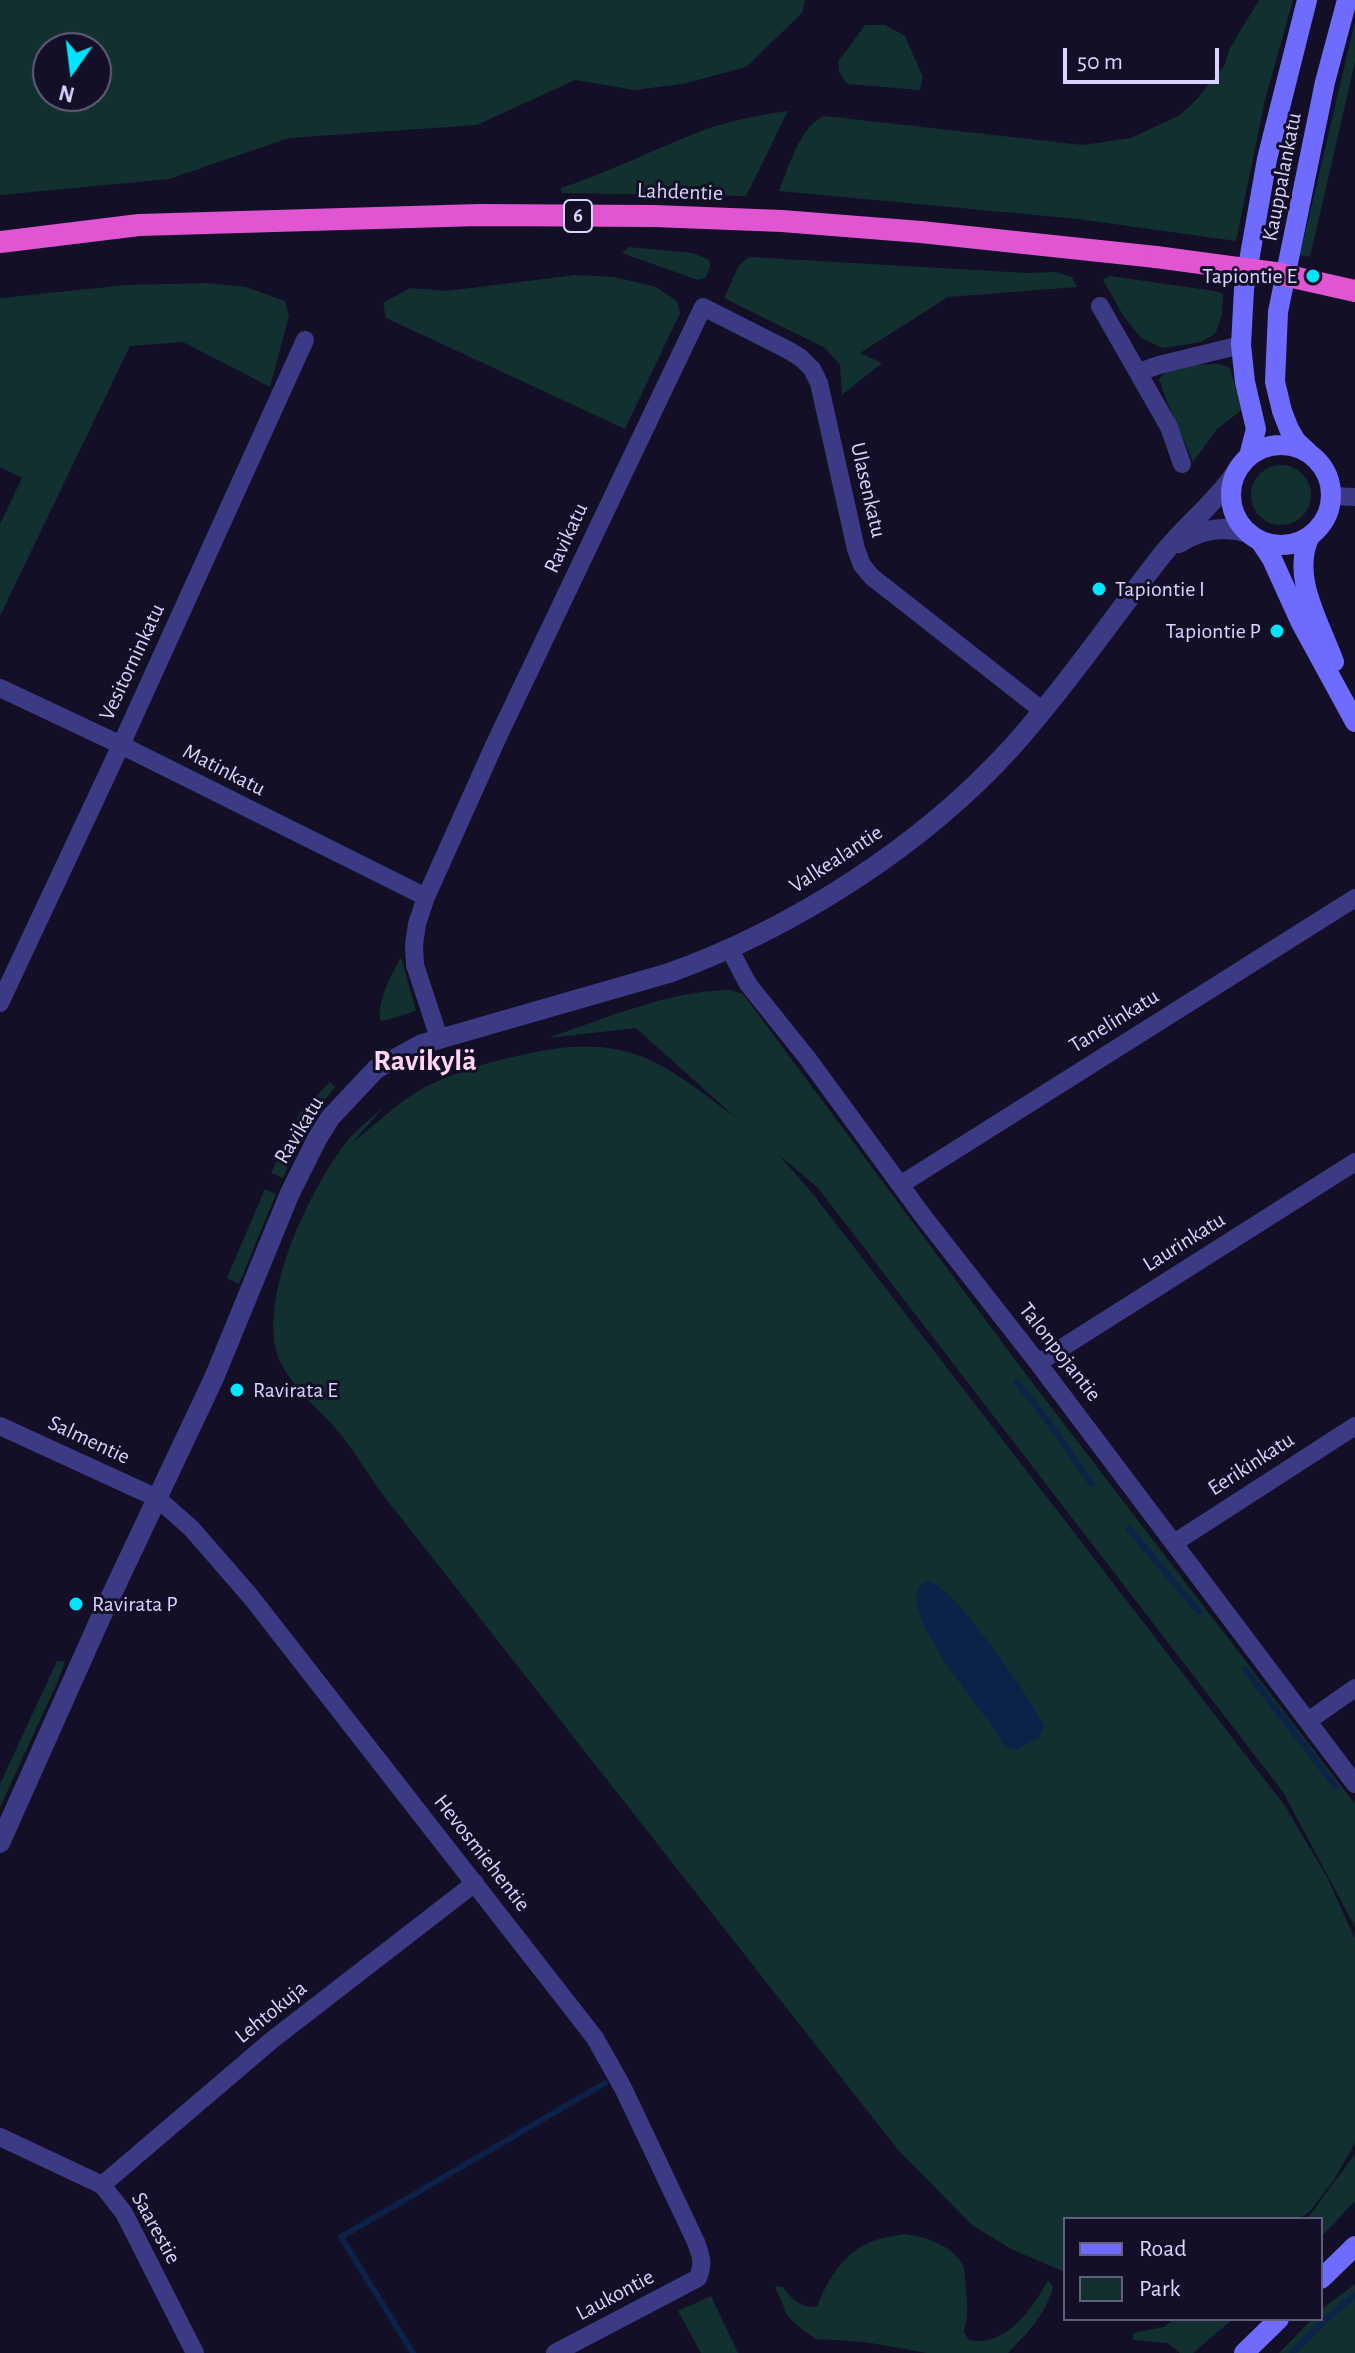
<!DOCTYPE html>
<html>
<head>
<meta charset="utf-8">
<style>
	body { margin:0 }
	#map { position:relative; width:1355px; height:2353px; overflow:hidden; background:#130f26; font-family:"Alegreya Sans",sans-serif }
	canvas { display:block }
	.legend { position:absolute; left:1063px; top:2217px; width:260px; height:104px; box-sizing:border-box; background:#130f26; border:2px solid #625e7d; margin:0; padding:10px 14px; list-style:none; font-size:24px; color:#d9d4ff }
	.legend li { display:flex; align-items:center; gap:16px; height:40px }
	.legend b { width:40px; border:2px solid #625e7d }
	.north { position:absolute; left:32px; top:32px; width:80px; height:80px; box-sizing:border-box; background:#130f26; border:2px solid #625e7d; border-radius:50%; rotate:194deg; font-size:22px; font-weight:700; line-height:32px; text-align:center; color:#d9d4ff }
	.north::after { content:''; display:block; margin:auto; width:28px; height:36px; background:#00e5ff; clip-path:polygon(50% 0,100% 100%,50% 72%,0 100%) }
	.scale { position:absolute; left:1063px; top:48px; width:156px; height:36px; box-sizing:border-box; border:4px solid #d9d4ff; border-top:0; padding-left:10px; font-size:24px; line-height:28px; white-space:nowrap; color:#d9d4ff; -webkit-text-stroke:6px #130f26; paint-order:stroke }
</style>
</head>
<body>
<div id="map">
<canvas width="1355" height="2353"></canvas>
<ul class="legend">
<li><b style="height:10px;background:#6f6bff"></b>Road</li>
<li><b style="height:22px;background:#12302f"></b>Park</li>
</ul>
<div class="north">N</div>
<div class="scale">50 m</div>
</div>
<script>
const ctx = document.querySelector('canvas').getContext('2d');
ctx.lineJoin = 'round';
function paint(path, color) { ctx.fillStyle = color; ctx.fill(path, 'evenodd'); }
function stroke(path, color, width, dash) { ctx.strokeStyle = color; ctx.lineWidth = width; ctx.lineCap = dash ? 'butt' : 'round'; ctx.setLineDash(dash || []); ctx.stroke(path); }
function label(font, color, halo, rows, align = 'center') {
  ctx.font = font + ' "Alegreya Sans",sans-serif'; ctx.lineWidth = 6; ctx.setLineDash([]); ctx.textBaseline = 'middle'; ctx.strokeStyle = halo; ctx.fillStyle = color; for (const [text, x, y, turn = 0] of rows) {
    ctx.save(); ctx.translate(x, y); ctx.rotate((+turn || 0) * Math.PI / 180); ctx.textAlign = isNaN(turn) ? turn : align; if (halo) ctx.strokeText(text, 0, 0); ctx.fillText(text, 0, 0); ctx.restore();
  }
}
paint(new Path2D(`
	M0,0H805L802,13L746,67L683,84L634,90L575,80L477,125L289,138L169,179L0,195ZM48,48H96V96H48Z
	M1259,0H1293L1265,100L1236,241L1078,219L779,191C789,167 800,126 824,116L1083,145L1131,138L1180,115L1197,99L1224,66L1230,48Z
	M1355,21V62L1310,257L1300,255Z
	M865,25H885L905,36L923,77L920,90L847,84L839,72L838,62Z
	M788,111L746,196L562,193L561,188C610,172 656,148 704,130C731,120 760,115 788,111Z
	M629,247L693,253L709,260L710,268L705,278L698,280L622,253Z
	M749,257L1027,273L1056,272L1072,277L1077,287L948,297L860,353L882,363L842,395L840,365L825,348L724,298L739,265Z
	M576,275L614,277L656,287L677,301L680,313L625,429L386,318L383,303L410,288L446,291Z
	M1110,276L1215,291L1223,294L1222,315L1215,334L1201,342L1163,348L1141,338L1124,317L1103,280Z
	M207,283L246,287L285,301L289,316L270,387L183,342L130,346L0,616V524L22,478L0,467V298L128,285Z
	M1220,364L1230,368L1242,410L1217,429L1193,462C1182,434 1168,408 1159,379L1170,368L1191,365Z
	M1251 495a30 30 0 1 1 60 0a30 30 0 1 1-60 0Z
	M401,957L416,1011L383,1021L380,1020C378,998 391,976 401,957Z
	M730,990L743,994L1019,1365L1355,1804V1927L1283,1792L818,1188L778,1154L813,1194L1285,1806L1327,1877L1355,1939V2143L1334,2180L1310,2211L1299,2219H1065V2272L1011,2249L972,2225L899,2151L380,1491C367,1472 355,1453 342,1436C321,1410 294,1391 280,1361C254,1303 311,1187 347,1141C357,1129 371,1118 383,1108L352,1143C376,1124 398,1102 425,1087C449,1075 474,1067 500,1060C548,1048 595,1038 643,1057C677,1071 706,1096 735,1117L636,1028L548,1038C606,1018 668,991 730,990Z
	M330,1082L335,1087L305,1126L283,1178L271,1173L300,1113Z
	M265,1189L276,1194L239,1284L227,1278Z
	M57,1661H65L58,1681L0,1807V1784Z
	M1355,2154V2201L1321,2237V2219H1307Z
	M905,2234C925,2237 957,2246 964,2269C965,2275 965,2282 966,2288C968,2306 968,2315 964,2332L969,2340C1006,2348 1033,2308 1048,2280L1053,2287C1045,2316 1028,2332 1008,2353H927L865,2342L816,2339L799,2327L787,2315L775,2286L783,2287C791,2299 801,2308 817,2307C827,2280 844,2252 873,2241C883,2237 895,2236 905,2234Z
	M1355,2284V2353H1279L1312,2319H1321V2310L1323,2308Z
	M711,2296L738,2353H701L678,2311Z
	M1174,2319H1233L1193,2353H1180L1168,2343L1133,2340V2333L1164,2327Z`), '#12302f');
paint(new Path2D(`
	M930,1581C956,1590 1031,1698 1044,1726L1039,1737L1017,1750L1004,1746C998,1736 992,1725 984,1715C971,1698 883,1589 930,1581Z`), '#0c2248');
stroke(new Path2D(`
	M1016,1382L1036,1405L1092,1484
	M1129,1529L1199,1612
	M1245,1669L1336,1787
	M413,2353L341,2237L605,2083
	M1292,2353L1325,2320L1355,2295`), '#0c2248', 6);
stroke(new Path2D(`
	M1100,306L1169,427L1182,464
	M1139,372L1159,365L1241,345
	M1331,496L1355,497
	M0,688L121,745L426,897
	M729,948L748,984L808,1059L923,1216L1038,1363L1355,1784
	M0,1003L121,745L305,340
	M439,1038L415,965L414,945L417,924L426,897L497,739L703,307L788,350L801,358L812,369L819,383L856,549L862,565L872,577L1043,711
	M900,1185L1355,898
	M1038,1363L1355,1162
	M0,1426L157,1498L191,1528L251,1597L595,2038L623,2088L696,2242C701,2256 704,2263 698,2278L555,2353
	M1174,1543L1355,1426
	M1308,1721L1355,1688
	M0,2137L102,2185L124,2213L195,2353
	M102,2185L272,2040L475,1883`), '#3d3a85', 18);
stroke(new Path2D(`
	M1179,543C1201,529 1224,525 1249,533
	M0,1843L101,1617L214,1378L290,1193L317,1139L330,1118L376,1069L422,1044L669,973C794,928 922,846 1012,747C1066,686 1112,619 1162,555C1185,526 1214,504 1235,474`), '#3d3a85', 20);
stroke(new Path2D(`
	M1231 495a50 50 0 1 1 100 0a50 50 0 1 1-100 0Z
	M1308,452L1296,441L1289,429L1282,411L1275,382L1278,312L1325,82L1347,0
	M1249,456L1256,429L1245,382L1241,345L1244,289L1267,159L1307,0
	M1310,536C1290,576 1320,623 1334,662
	M1260,541L1272,559L1301,623L1355,722
	M1321,2279L1355,2246
	M1244,2353L1279,2319`), '#6f6bff', 20);
stroke(new Path2D(`
	M0,242L139,225L479,215L654,216L782,221L921,232L1156,257`), '#e055d1', 22);
stroke(new Path2D(`
	M1156,257L1275,273L1355,291`), '#e055d1', 22);
for (const [x, y, r, color] of [
	[1313,276,8,"#00e5ff"],
	[1099,589,8,"#00e5ff"],
	[1277,631,8,"#00e5ff"],
	[237,1390,8,"#00e5ff"],
	[76,1604,8,"#00e5ff"]
]) { const dot = new Path2D(); dot.arc(x, y, r, 0, 2 * Math.PI); ctx.fillStyle = color; ctx.fill(dot); stroke(dot, '#130f26', 3); }
for (const [x, y, w] of [
	[578,216,28]
]) { const box = new Path2D(); box.roundRect(x - w / 2, y - 16, w, 32, 6); ctx.fillStyle = '#130f26'; ctx.fill(box); stroke(box, '#d9d4ff', 2); }
label('bold 20px', '#d9d4ff', null, [
	["6",578,216]
]);
label('22px', '#d9d4ff', '#130f26', [
	["Kauppalankatu",1282,177,-79],
	["Lahdentie",680,192,2],
	["Ulasenkatu",868,490,77],
	["Ravikatu",566,538,-65],
	["Vesitorninkatu",132,662,-65],
	["Matinkatu",224,770,27],
	["Valkealantie",836,859,-33],
	["Tanelinkatu",1114,1021,-32],
	["Ravikatu",299,1130,-59],
	["Laurinkatu",1184,1242,-32],
	["Talonpojantie",1060,1352,52],
	["Salmentie",89,1440,25],
	["Eerikinkatu",1251,1464,-33],
	["Hevosmiehentie",482,1853,52],
	["Lehtokuja",271,2012,-39],
	["Saarestie",156,2228,61],
	["Laukontie",615,2295,-28]
]);
label('22px', '#d9d4ff', '#130f26', [
	["Tapiontie E",1297,276,"right"],
	["Tapiontie I",1115,589],
	["Tapiontie P",1261,631,"right"],
	["Ravirata E",253,1390],
	["Ravirata P",92,1604]
], 'left');
label('bold 30px', '#ffd6f0', '#130f26', [
	["Ravikylä",425,1061]
]);
</script>
</body>
</html>
